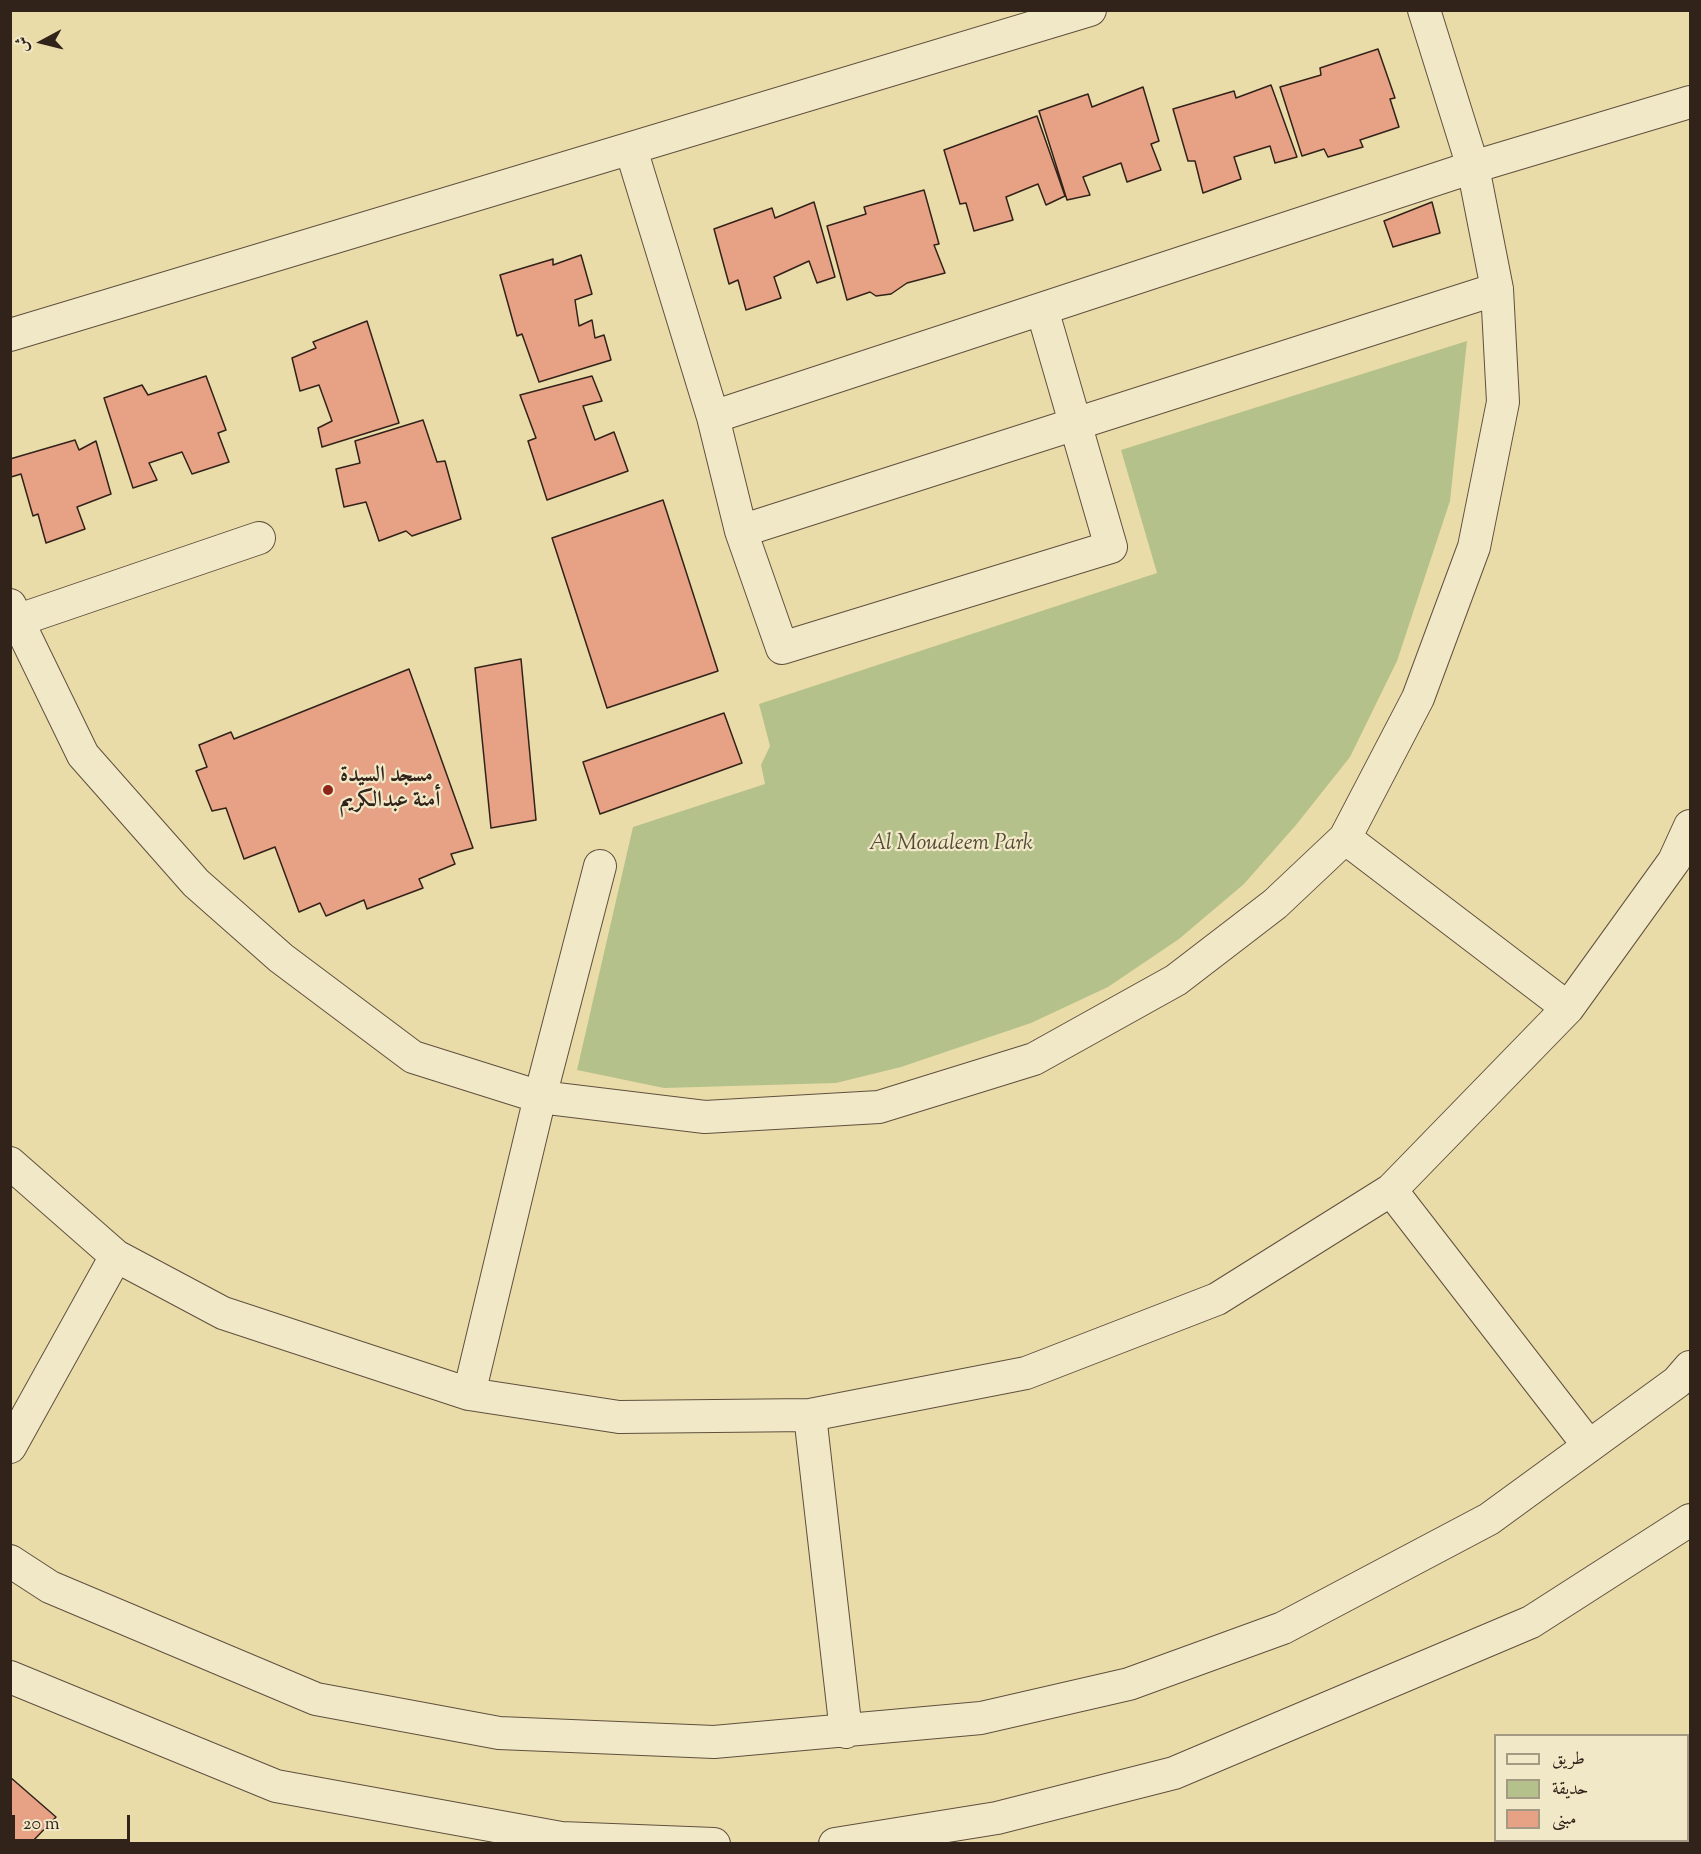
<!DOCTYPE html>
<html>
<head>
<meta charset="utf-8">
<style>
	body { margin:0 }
	#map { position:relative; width:1701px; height:1854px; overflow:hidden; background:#eadca9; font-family:"Sorts Mill Goudy",Amiri,serif }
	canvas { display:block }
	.frame { position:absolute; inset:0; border:12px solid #31221a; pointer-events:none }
	.legend { position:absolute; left:1494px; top:1734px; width:195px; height:108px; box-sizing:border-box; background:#f1e8c7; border:2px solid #a49982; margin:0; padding:8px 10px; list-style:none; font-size:18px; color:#31221a }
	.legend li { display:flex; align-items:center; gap:12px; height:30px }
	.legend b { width:30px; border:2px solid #a49982 }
	.north { position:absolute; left:12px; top:12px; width:60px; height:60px; -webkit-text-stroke:4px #f1e8c7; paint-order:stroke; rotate:263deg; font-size:16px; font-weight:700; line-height:24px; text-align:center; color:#31221a }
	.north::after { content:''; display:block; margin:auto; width:21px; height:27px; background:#31221a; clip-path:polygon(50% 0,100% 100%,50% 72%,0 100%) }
	.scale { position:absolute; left:12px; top:1815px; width:118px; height:27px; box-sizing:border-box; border:3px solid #31221a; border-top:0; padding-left:8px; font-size:18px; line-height:21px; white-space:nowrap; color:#31221a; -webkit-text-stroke:4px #f1e8c7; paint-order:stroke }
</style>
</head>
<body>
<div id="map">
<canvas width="1701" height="1854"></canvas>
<div class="frame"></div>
<ul class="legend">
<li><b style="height:8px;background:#f1e8c7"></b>طريق</li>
<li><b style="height:16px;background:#b5c18a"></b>حديقة</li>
<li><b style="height:16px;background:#e7a185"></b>مبنى</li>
</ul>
<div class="north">ش</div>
<div class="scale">20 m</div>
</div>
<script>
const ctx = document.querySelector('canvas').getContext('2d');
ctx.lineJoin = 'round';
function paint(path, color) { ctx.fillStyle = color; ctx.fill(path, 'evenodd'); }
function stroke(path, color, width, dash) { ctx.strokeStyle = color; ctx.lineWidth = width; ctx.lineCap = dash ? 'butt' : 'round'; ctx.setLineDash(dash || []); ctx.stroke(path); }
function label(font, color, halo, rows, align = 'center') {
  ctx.font = font + ' "Sorts Mill Goudy",Amiri,serif'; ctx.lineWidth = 4.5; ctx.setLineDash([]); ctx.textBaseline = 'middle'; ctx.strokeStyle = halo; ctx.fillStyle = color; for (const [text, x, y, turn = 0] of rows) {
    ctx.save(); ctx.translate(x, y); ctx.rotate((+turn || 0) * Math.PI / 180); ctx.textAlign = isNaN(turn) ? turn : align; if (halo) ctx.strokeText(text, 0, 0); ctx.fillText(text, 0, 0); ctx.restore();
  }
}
paint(new Path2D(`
	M1467,341L1450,501L1397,661L1350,757L1296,825L1244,884L1179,939L1108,987L1031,1023L901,1067L836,1083L664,1088L577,1070L633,827L765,784L761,765L770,746L759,704L1157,573L1121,450Z`), '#b5c18a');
const building = new Path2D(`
	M1378,49L1395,98L1390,99L1399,127L1360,140L1363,147L1328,157L1324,149L1302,156L1280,87L1321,75L1320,68Z
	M1271,85L1297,157L1275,163L1270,146L1234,157L1241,179L1203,193L1195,161H1188L1173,109L1234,91L1236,98Z
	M1143,87L1159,141L1151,144L1161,170L1127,182L1121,163L1083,177L1090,195L1067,200L1039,111L1088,94L1092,107Z
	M1037,116L1065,196L1046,205L1038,184L1006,197L1013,220L974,231L966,203L960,204L944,150Z
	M924,190L939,244L934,245L945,273L907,283L891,294L876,296L870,292L847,300L827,226L866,214L864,207Z
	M814,202L835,277L817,283L809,261L774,277L781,298L746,310L738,280L729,284L714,229L772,208L775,218Z
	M1432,202L1440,233L1393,247L1384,221Z
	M581,255L592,294L575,300L579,326L592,320L595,338L604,335L611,360L539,382L522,334L517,336L500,275L553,259V265Z
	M367,321L399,423L322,447L318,428L332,421L319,385L300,391L292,358L316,348L313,342Z
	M206,376L226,430L218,433L229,462L192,474L182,452L149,463L157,480L133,488L104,398L142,385L148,395Z
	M592,376L602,401L583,406L595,440L614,432L628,471L547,500L528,441L536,438L520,395Z
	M423,420L437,462L445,461L461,519L412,536L406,531L379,541L366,502L344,507L336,469L360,463L355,441Z
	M75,440L79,450L96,441L111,494L77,507L85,529L46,543L38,514L33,516L21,474L11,477L10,459Z
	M663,500L718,671L607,708L552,538Z
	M521,659L536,820L491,828L475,668Z
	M409,669L473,848L451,854L455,864L419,879L423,888L367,909L364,900L326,916L320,903L299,912L275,847L244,859L226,808L212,811L196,771L207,767L199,745L231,732L234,739Z
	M724,713L742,763L600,814L583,762Z
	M10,1777L56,1817L30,1844H10Z`);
paint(building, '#e7a185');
stroke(building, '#31221a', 1.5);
const minor = new Path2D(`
	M631,149L713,417L741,531L782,648L1111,547L1042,309
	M10,335L1090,10
	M713,417L1473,167L1690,102
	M741,531L1497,289
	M10,605L83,755L196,883L281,958L413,1057L540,1097L705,1117L879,1107L1034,1059L1176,980L1275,904L1345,838L1418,698L1474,547L1503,402L1497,289L1473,167L1424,10
	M10,623L259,538
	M1345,838L1568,1008
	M10,1163L116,1256L223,1313L469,1394L619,1417L810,1415L1026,1373L1217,1299L1391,1190L1568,1008L1674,861L1690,826
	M1391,1190L1589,1446
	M469,1394L540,1097L600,866
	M810,1415L846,1732
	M10,1447L116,1256
	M10,1561L50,1587L316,1699L499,1733L714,1742L981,1718L1129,1684L1283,1628L1489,1519L1677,1382L1690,1367
	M10,1677L276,1786L561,1838L714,1844
	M835,1844L997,1818L1174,1773L1531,1622L1690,1520`);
stroke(minor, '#5f503e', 34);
stroke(minor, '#f1e8c7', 32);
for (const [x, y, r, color] of [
	[328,790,6,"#8f2418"]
]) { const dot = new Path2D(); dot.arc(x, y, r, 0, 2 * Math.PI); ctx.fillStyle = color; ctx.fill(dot); stroke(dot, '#f1e8c7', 2); }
label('bold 22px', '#31221a', '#f1e8c7', [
	["مسجد السيدة",340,777],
	["أمنة عبدالكريم",340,802]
], 'left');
label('italic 22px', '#524a36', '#f1e8c7', [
	["Al Moualeem Park",951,845]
]);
</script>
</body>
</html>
